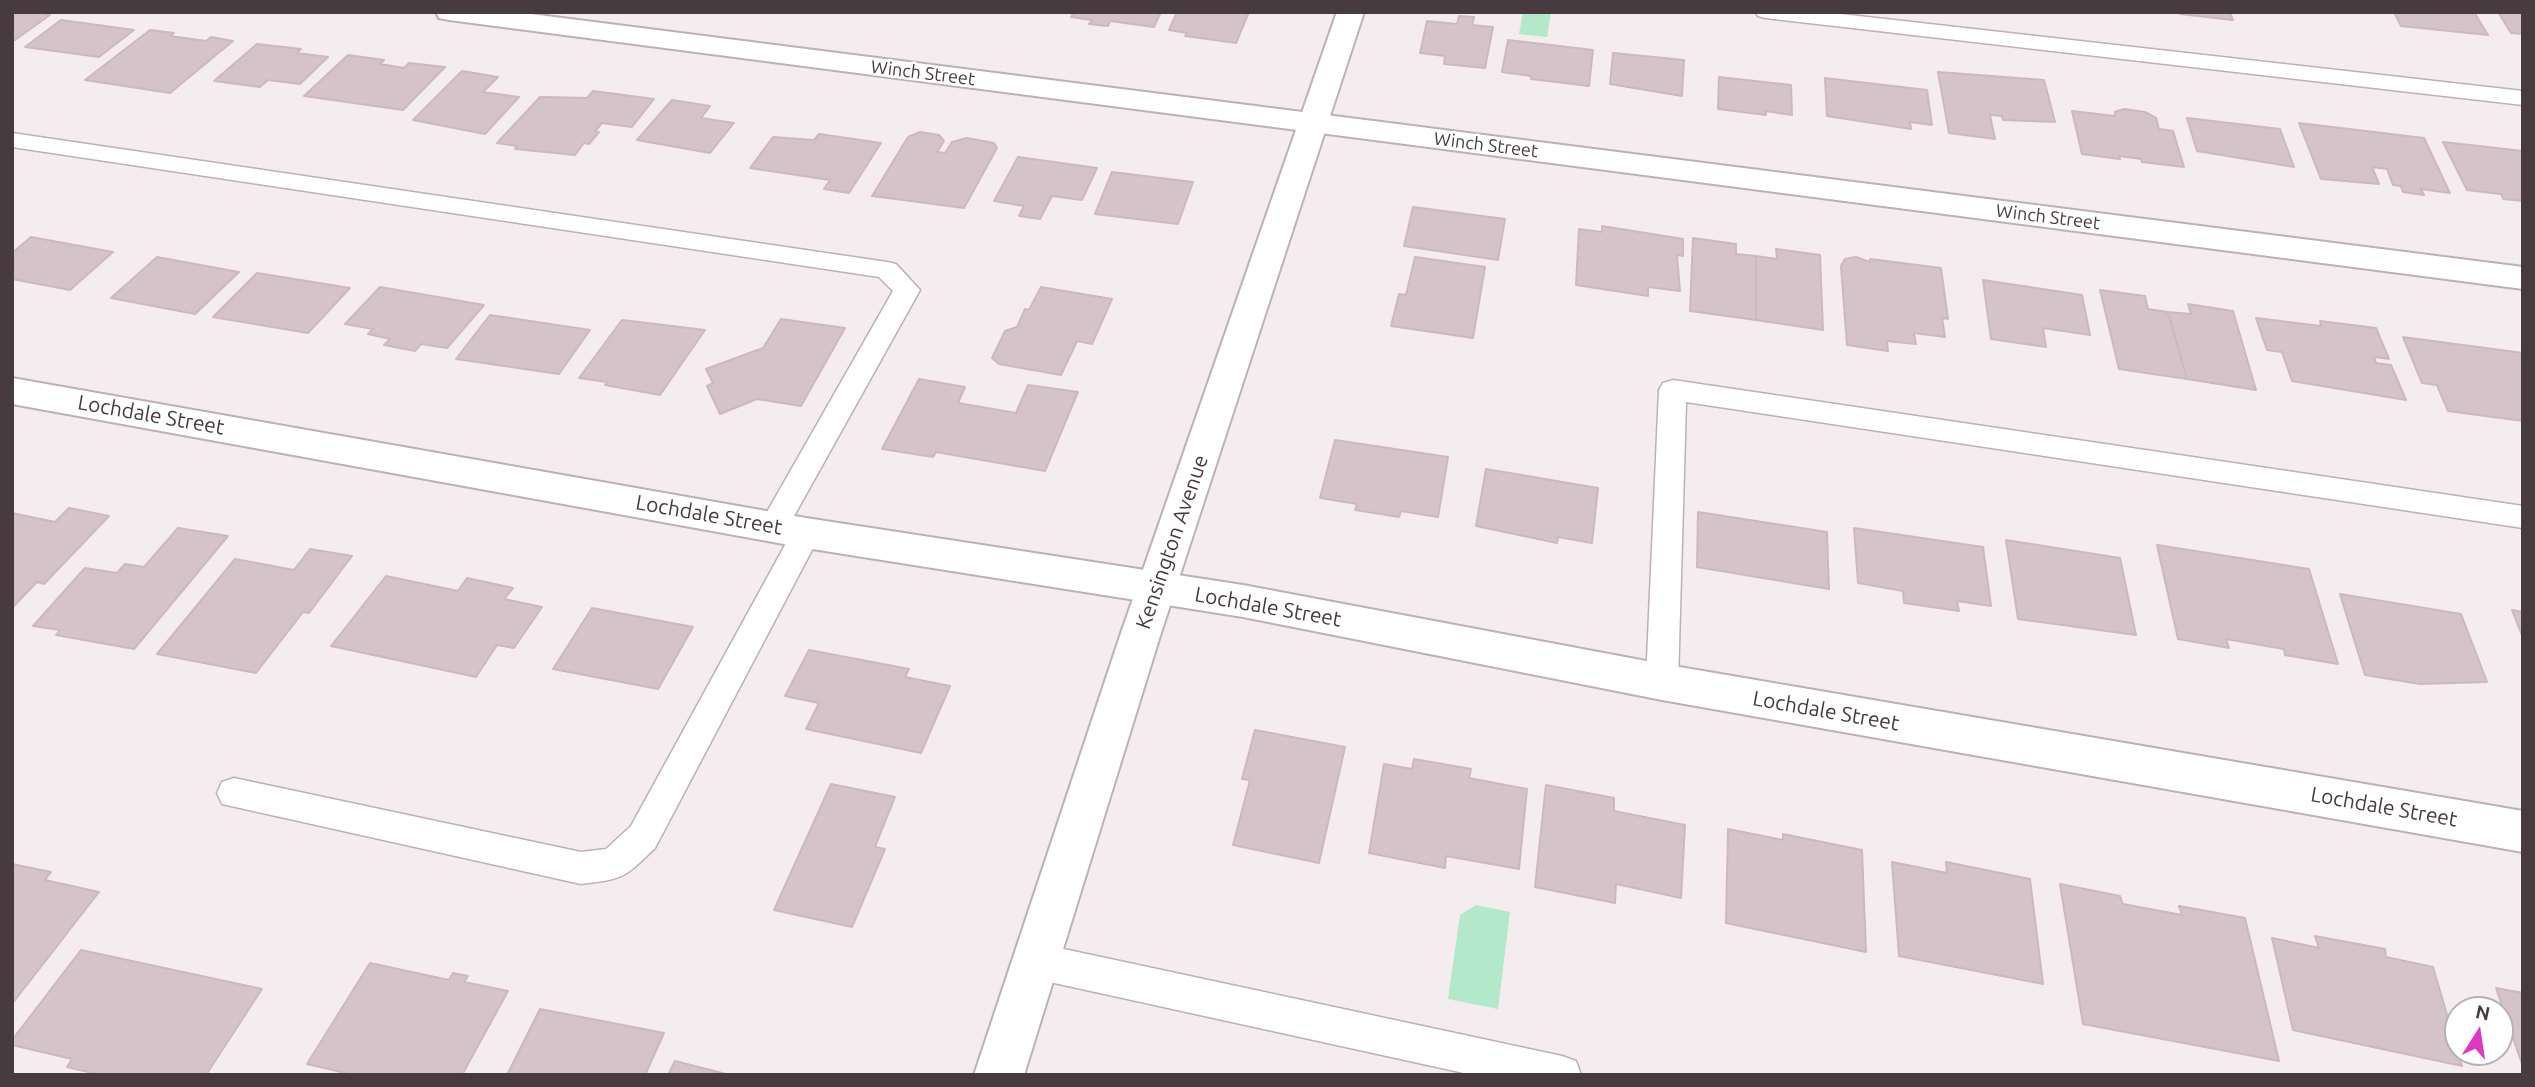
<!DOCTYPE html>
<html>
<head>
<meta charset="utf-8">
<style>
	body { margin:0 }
	#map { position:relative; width:2535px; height:1087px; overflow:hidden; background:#f4ecef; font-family:Ubuntu,sans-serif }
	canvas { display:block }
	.frame { position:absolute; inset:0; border:14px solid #483b40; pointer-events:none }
	.north { position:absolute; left:2444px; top:996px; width:70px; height:70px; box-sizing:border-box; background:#fff; border:2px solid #b6b1b3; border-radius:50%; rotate:12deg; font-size:19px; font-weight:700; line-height:28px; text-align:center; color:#483b40 }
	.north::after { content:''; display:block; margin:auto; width:24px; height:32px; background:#e037c2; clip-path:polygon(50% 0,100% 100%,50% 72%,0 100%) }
</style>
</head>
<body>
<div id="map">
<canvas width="2535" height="1087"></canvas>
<div class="frame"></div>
<div class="north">N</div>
</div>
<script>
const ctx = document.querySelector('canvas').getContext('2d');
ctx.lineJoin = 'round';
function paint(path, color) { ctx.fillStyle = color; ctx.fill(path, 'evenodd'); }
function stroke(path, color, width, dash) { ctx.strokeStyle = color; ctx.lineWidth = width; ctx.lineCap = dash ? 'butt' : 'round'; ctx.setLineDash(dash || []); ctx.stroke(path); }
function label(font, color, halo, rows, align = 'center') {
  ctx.font = font + ' Ubuntu,sans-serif'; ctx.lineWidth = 5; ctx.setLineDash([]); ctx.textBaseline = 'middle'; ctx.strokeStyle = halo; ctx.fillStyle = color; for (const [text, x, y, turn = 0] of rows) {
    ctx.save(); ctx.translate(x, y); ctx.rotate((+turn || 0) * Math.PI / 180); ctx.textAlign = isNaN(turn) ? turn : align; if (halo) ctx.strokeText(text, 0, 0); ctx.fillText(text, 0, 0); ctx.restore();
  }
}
paint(new Path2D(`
	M1523,12H1551L1547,37L1519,34Z
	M1476,905L1510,912L1498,1009L1448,999L1460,915Z`), '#b1e9ca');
const building = new Path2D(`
	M16,12H34L50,15L12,42V15Z
	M1074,12H1161L1154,27L1110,21L1108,26L1089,24L1092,20L1071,17Z
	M1177,12H1249L1236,43L1185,36L1187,33L1169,30Z
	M2179,12H2230L2233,20L2180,14Z
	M2394,12H2474L2488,35L2401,26Z
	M2498,12H2523V34L2511,33Z
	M1459,16L1474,17L1472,25L1493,27L1485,68L1444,64L1445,56L1420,53L1427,21L1457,24Z
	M61,20L134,30L99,57L25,47Z
	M150,30L174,33L170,36L206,41L211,37L233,41L170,93L85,80Z
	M1508,40L1593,50L1589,86L1531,79V76L1502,72Z
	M257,44L301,49L297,53L328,57L300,84L268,80L260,87L214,81Z
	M1613,53L1684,60L1682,96L1610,84Z
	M348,55L384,60L380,64L404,68L409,63L445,67L403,110L304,96Z
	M462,71L498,77L483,92L519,97L485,134L413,120Z
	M1938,72L2044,80L2055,122L2003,120L2002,116L1990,115L1995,139L1949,133Z
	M1719,77L1791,85L1792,115L1766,111V115L1718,109Z
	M1825,78L1927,90L1932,125L1910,122L1911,129L1827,116Z
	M593,91L654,99L632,127L602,123L595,131L599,132L589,144L584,143L575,155L515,149L517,146L497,143L540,97L587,98Z
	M672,100L710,106L701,118L734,123L710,153L637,140Z
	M2124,109L2145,112L2156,118L2159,129L2173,131L2184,167L2142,162L2141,159L2119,156L2120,159L2082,154L2072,111L2115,116V112Z
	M2187,118L2280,129L2294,167L2197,151Z
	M2299,123L2424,138L2450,193L2421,189L2424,195L2403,192L2401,186L2393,185L2387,169L2372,167L2379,184L2321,179Z
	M920,132L939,135L944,141L937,152L945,153L952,142L967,138L994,143L997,148L964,208L872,196L908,137Z
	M819,134L881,143L849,193L824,189L830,180L750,168L773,137L814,140Z
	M2443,142L2523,151V201L2503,199L2501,194L2467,190Z
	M1018,157L1097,168L1082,200L1052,196L1040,219L1019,216L1024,206L994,201Z
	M1112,172L1193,182L1178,224L1095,214Z
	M1413,207L1505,219L1498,260L1404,246Z
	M1602,226L1683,239V256L1677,255L1680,291L1648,287V296L1576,285L1579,229L1602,232Z
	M31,237L113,252L70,290L12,279V253Z
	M1693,238L1736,244V254L1756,256V320L1690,311Z
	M1776,249L1820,255L1823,330L1756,320V256L1777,259Z
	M157,257L239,272L195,314L111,298Z
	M1415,257L1485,267L1473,338L1391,326L1399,294L1406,295Z
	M1856,257L1870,262V259L1941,268L1948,319L1942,318L1945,337L1914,333L1916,344L1887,341L1888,351L1847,345L1841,266L1845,259Z
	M257,273L350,288L308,333L213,317Z
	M1983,280L2082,295L2090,335L2043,328L2046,347L1991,339Z
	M380,287L484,305L447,348L421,344L415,351L384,345L390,339L368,334L373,329L345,324Z
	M1041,287L1112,299L1092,344L1077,341L1061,375L999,364L992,358L1005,331L1017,327L1025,309L1029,310Z
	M2100,290L2145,296L2148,309L2168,312L2187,379L2119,369Z
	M2188,304L2233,311L2256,390L2187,379L2168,312L2191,314Z
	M490,315L590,330L559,374L456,359Z
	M2256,318L2321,326L2320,321L2376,328L2389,359L2374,357L2376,363L2391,365L2406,400L2292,381L2282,352L2267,350Z
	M781,319L845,328L801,406L757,399L720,414L707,386L713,383L706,369L763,348Z
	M622,320L705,330L660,395L605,385L607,382L579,378Z
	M2403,337L2523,353V421L2448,411L2437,385L2422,383Z
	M919,379L965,387L958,403L1016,413L1028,385L1078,392L1045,471L936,452L933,457L882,449Z
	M1335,440L1448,457L1438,517L1401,511L1399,517L1355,510L1357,504L1320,498Z
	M1486,469L1598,488L1592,543L1558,537L1557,543L1476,526Z
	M69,508L109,516L44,584L37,582L12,608V513L55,522Z
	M1698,512L1827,532L1829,589L1697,567Z
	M178,528L228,536L134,649L56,635L60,630L33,626L85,568L117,573L125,564L144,567Z
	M1854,528L1983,547L1991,606L1957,601L1959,611L1904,603L1903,591L1858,583Z
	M2006,540L2120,558L2136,635L2018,619Z
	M2157,545L2309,569L2338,664L2285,655L2284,649L2226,639L2229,648L2178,639Z
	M310,549L352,556L309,613L303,612L256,673L157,654L235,559L294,570Z
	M386,576L458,591L467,578L513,588L504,599L542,607L514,648L497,645L476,677L331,646Z
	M2340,594L2461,614L2487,682L2420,684L2365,675Z
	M592,608L693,627L658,689L553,669Z
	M2512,610L2523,612V638Z
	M809,650L909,669L905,677L950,686L921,753L806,729L819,703L785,696Z
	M1255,730L1345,747L1319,863L1233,845L1250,780L1242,779Z
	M1414,759L1471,769L1469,778L1527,789L1519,869L1446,856L1445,868L1369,853L1384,764L1412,769Z
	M831,784L895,797L875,847L885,849L852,927L774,910Z
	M1546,785L1614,798V811L1685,825L1681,898L1616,884L1615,903L1535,887Z
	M1728,829L1783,840V834L1862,850L1866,952L1726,923Z
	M1892,862L1947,873L1946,862L2030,879L2043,984L1899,956Z
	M12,864L51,872L45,880L99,892L12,1004Z
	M2060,884L2120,896L2123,904L2182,915L2179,906L2245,918L2279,1061L2083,1024Z
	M2315,936L2385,949L2386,957L2433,967L2462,1066L2293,1030L2272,938L2319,948Z
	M81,950L262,989L206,1075H101L67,1067L72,1059L12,1045V1040Z
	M370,963L449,980L453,973L468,976L464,982L508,991L462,1075H354L307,1064Z
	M2496,988L2523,993V1067Z
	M540,1009L664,1033L645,1075H507Z
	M675,1061L730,1075H668Z`);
paint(building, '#d5c3ca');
stroke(building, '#cfb7c0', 2);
const service = new Path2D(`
	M1755,12H1823L2523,91V105L1765,18L1758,16Z
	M12,133L887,262L896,264L920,290L784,534L774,537L764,534L759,526L893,291L879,277L12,147Z
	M1673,380L2523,506V528L1686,402L1678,682L1673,692L1662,696L1651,692L1646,682L1659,390L1663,383Z
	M806,521L816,525L821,533L655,848C624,878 624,879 581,884L222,804L217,793L222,782L234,778L581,852L606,849L631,826L796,525Z
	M1036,943L1562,1056L1576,1061L1581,1075H1473L1036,979L1023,974L1018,961L1023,948Z`);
const minor = new Path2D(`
	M436,12H515L2523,267V289L449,20L439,18Z
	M12,378L806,518L1243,585L1662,664L2523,811V852L1662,700L1243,617L806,548L12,404Z`);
const tertiary = new Path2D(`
	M1337,12H1364L1160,636L1024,1075H974L1120,636Z`);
stroke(service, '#bfb0b5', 3);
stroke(minor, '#bfb0b5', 4);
stroke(tertiary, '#bfb0b5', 4);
paint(service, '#fff');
paint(minor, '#fff');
paint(tertiary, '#fff');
label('18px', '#483b40', '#fff', [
	["Winch Street",923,73,7],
	["Winch Street",1486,145,7],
	["Winch Street",2048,217,7]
]);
label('21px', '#483b40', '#fff', [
	["Lochdale Street",151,415,10],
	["Lochdale Street",709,515,10],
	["Kensington Avenue",1172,542,-71],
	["Lochdale Street",1268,607,10],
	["Lochdale Street",1826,711,10],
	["Lochdale Street",2384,807,10]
]);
</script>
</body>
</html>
